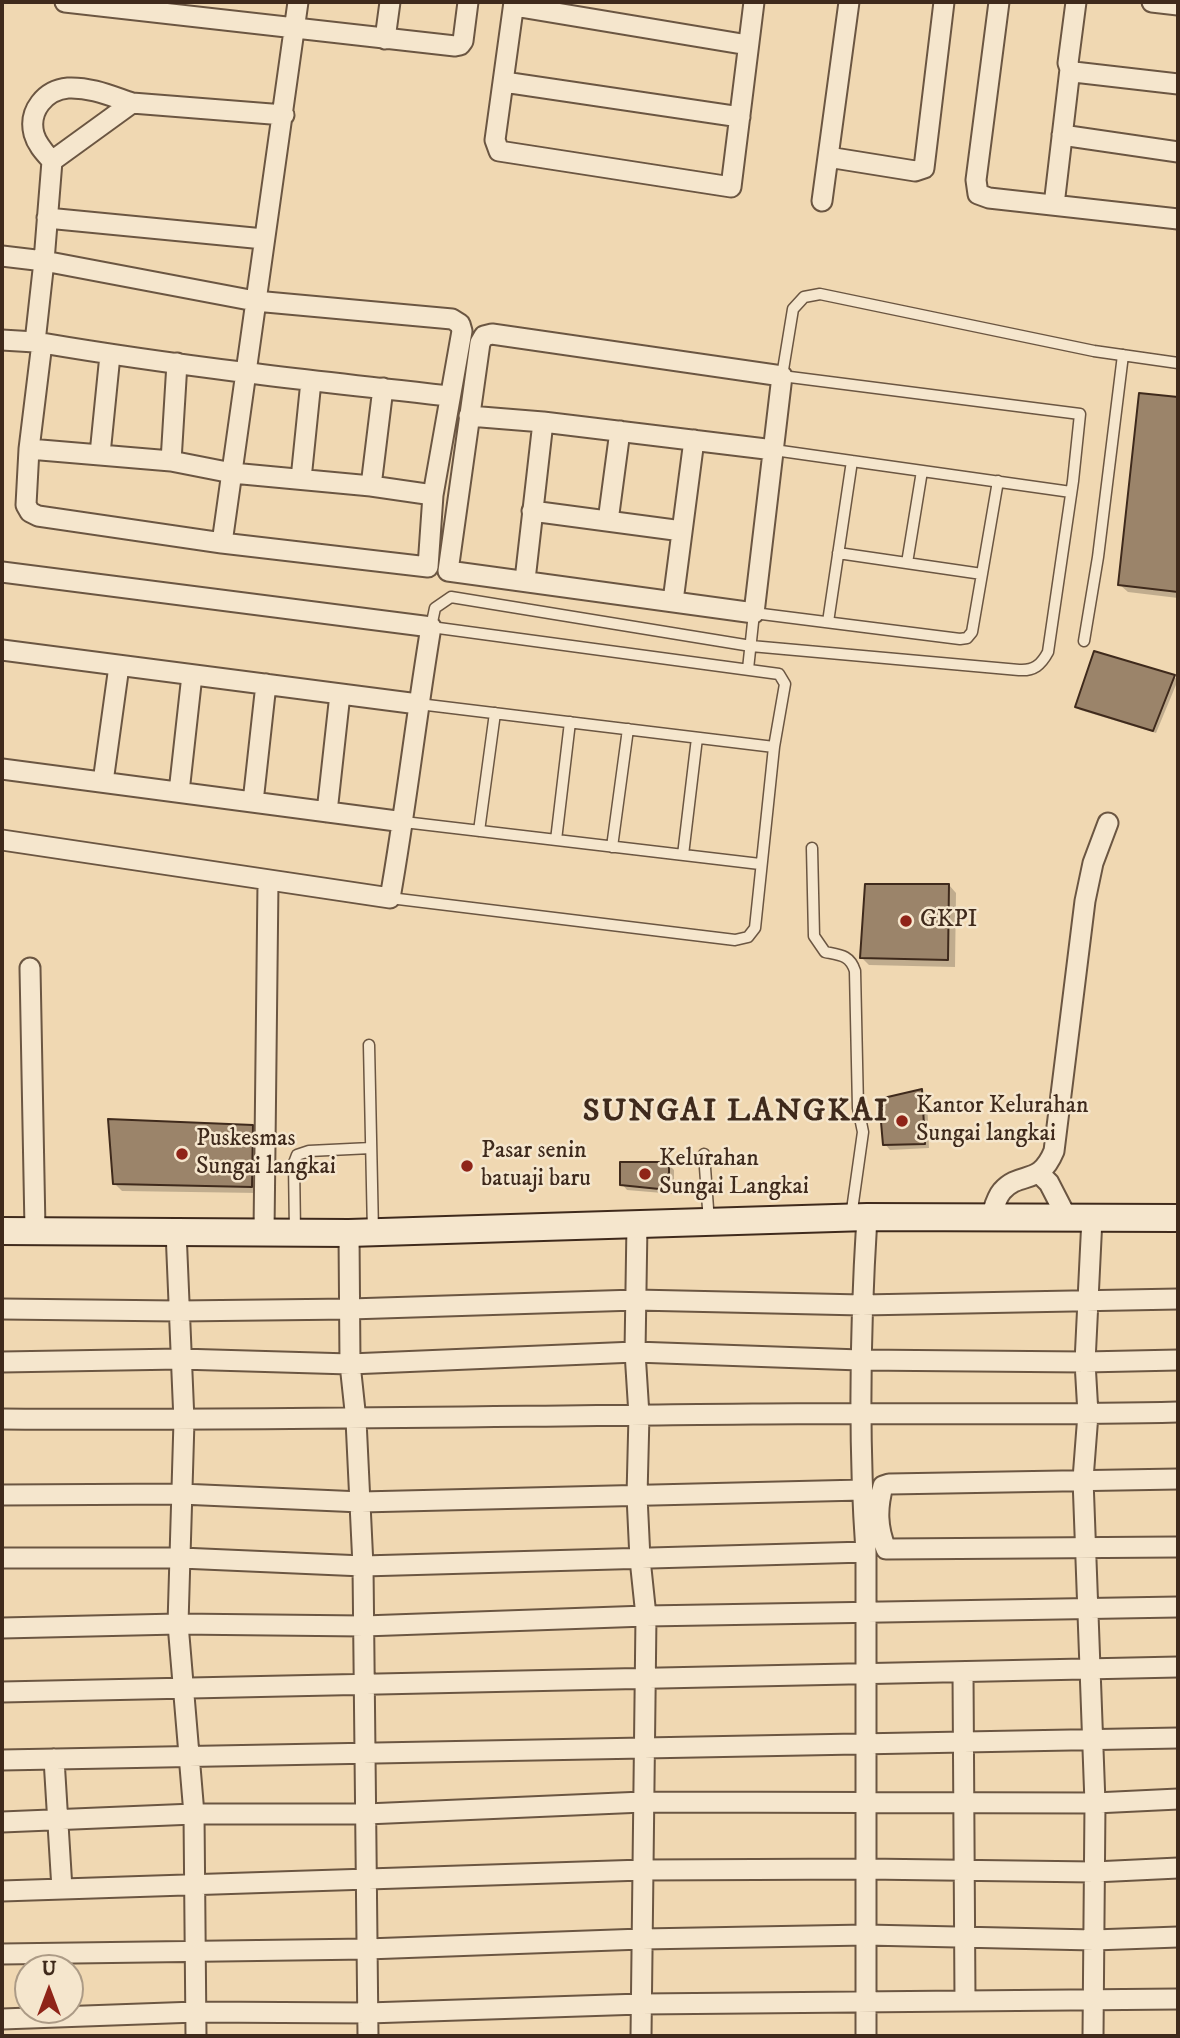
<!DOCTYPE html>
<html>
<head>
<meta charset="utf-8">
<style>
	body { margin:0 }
	#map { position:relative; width:1180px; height:2038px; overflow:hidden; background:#f0d8b2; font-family:"IM FELL DW Pica",serif }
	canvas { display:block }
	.frame { position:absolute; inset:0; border:4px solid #3f2a1c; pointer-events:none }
	.north { position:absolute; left:14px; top:1954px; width:70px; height:70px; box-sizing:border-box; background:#f5e6cd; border:2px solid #ac9b86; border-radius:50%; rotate:0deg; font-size:19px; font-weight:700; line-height:28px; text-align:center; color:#3f2a1c }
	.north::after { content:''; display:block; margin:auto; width:24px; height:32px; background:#8f2418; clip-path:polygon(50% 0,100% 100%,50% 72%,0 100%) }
</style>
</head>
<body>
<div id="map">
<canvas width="1180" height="2038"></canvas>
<div class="frame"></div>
<div class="north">U</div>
</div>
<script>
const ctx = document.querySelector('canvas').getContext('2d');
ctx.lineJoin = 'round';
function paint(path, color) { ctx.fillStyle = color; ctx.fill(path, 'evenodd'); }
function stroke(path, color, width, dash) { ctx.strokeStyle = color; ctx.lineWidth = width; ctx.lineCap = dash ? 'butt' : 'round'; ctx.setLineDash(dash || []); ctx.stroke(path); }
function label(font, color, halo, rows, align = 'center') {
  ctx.font = font + ' "IM FELL DW Pica",serif'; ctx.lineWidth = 5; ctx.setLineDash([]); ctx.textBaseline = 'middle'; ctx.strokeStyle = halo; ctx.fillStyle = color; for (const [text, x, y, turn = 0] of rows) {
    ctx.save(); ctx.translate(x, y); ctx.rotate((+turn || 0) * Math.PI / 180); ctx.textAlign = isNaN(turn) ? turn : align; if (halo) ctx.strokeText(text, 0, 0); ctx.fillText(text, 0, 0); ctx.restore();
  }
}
paint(new Path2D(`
	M1140,395L1178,399V598L1128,592L1120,585Z
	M1174,677L1178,680L1156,733L1080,710L1077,707Z
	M949,885L956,893L955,967L869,965L862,958Z
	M921,1091L927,1096L929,1148L890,1150L885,1144Z
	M252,1127L260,1134L259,1193L122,1191L114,1183Z
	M668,1164L674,1170V1194L627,1190L622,1184Z`), '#0003');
const building = new Path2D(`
	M1139,393L1178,397V592L1118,585Z
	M1094,651L1175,675L1153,731L1075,707Z
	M865,884H949L948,960L860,958Z
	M922,1089L925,1144L883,1145L879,1099Z
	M108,1119L253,1125L252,1187L113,1184Z
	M620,1162H669V1190L620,1185Z`);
paint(building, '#9b846a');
stroke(building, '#3f2a1c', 2);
const lane = new Path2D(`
	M774,450L1071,492
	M838,553L982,574
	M907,563L922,471
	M828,622L852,461
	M1084,641L1098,557L1123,355
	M748,669L754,613L960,639L967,638L972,632L998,481
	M419,704L774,747
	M404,822L760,864
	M479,831L495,713
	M556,840L570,722
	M612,847L628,729
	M812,848L814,936L825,952C840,955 850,955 855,971L858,1108L863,1132L851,1217
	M683,855L697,738
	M390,898L735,940L748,937L755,928L774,747L785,684L779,674L431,627L435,608L451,597L751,646L1019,670C1034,671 1041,665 1048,652L1073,481L1080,414L782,376L793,309L804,297L820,294L1094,351L1178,363
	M369,1045L373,1232
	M704,1154L709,1222
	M295,1232L294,1163L297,1155L309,1151L371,1148`);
const street = new Path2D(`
	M65,2L455,46L460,45L463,41L468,2
	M514,2L495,140L499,151L731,187L754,2
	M999,2L976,180L978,194L989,198L1178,219
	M1076,2L1068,63L1070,69L1074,72L1178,84
	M1152,2L1178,5
	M514,6L748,45
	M385,39L390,2
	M504,82L740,117
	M1062,135L1178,152
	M828,157L915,171L924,168L944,2
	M52,161C45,153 37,145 34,134C28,111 45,90 68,88C91,87 111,96 132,103
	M822,201L849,2
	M1054,205L1070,69
	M47,218L264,239
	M2,256L44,261L52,161L132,103L284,115
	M492,334L782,376L754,613L448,571L480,343L484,336Z
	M2,340L35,342L44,261L255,301L452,319L460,324L462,331L433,495L428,567L222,543L38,516L30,512L26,505L29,449L42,343C177,366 313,381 449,396
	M469,416L543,422L774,450
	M29,449L171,461L232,473L371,486L433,495
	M100,454L110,355
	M171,461L177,363
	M301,479L311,381
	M371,486L383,388
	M532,511L682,531
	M608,521L620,431
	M222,543L298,2
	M2,572L431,627C416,717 406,808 390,898L2,840
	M525,580L543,422
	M673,601L694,440
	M2,650L418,704
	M2,769L404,822
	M103,782L119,666
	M179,792L192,675
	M253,802L266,684
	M327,812L340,694
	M30,968L35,1229
	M1039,1173L1049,1183L1067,1218
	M991,1217C994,1208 996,1198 1002,1191C1021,1170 1039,1187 1054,1151L1085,901L1093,863L1108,823
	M1092,1218L1085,1362L1088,1414L1083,1479L1095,1803L1093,2036
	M637,1224L635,1352L639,1415L637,1496L640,1559L646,1616L641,2036
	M176,1231L184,1421L178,1624L194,1814L196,2036
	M264,1232L268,882
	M349,1233L350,1364L356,1420L363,1566L368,2036
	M2,1309L178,1311L350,1309L636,1300L862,1305L1178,1299
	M2,1362L180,1359L350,1364L635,1352L860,1360L1085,1362L1178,1360
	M2,1419C252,1421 502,1416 753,1414C894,1412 1036,1416 1178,1412
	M1178,1479L889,1484L883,1486C877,1508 877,1527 886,1549L1178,1547
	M2,1495L181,1494L361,1502L862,1490
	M2,1558H181L363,1566L866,1552
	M2,1628L178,1624L364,1626L646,1616L1178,1607
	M963,1672L965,2001
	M2,1692L1178,1667
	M54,1759L62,1889
	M2,1760L1178,1738
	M2,1822L194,1814H366L643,1802L1095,1803L1178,1799
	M2,1891L643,1870L866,1869L1094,1872L1178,1868
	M2,1954L367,1949L642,1939L866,1935L1094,1940L1178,1937
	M2,2019L196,2012L368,2013L641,2004L1178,1999
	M866,2036V1552C858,1440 860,1329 867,1217`);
const secondary = new Path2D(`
	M2,1231L349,1233L867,1217L1178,1218`);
stroke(lane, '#6b5642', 13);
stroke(street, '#6b5642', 23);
stroke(secondary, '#3f2a1c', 30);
stroke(lane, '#f5e6cd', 10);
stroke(street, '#f5e6cd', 19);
stroke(secondary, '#f5e6cd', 26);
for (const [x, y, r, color] of [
	[906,921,7,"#8f2418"],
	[902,1121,7,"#8f2418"],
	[182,1154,7,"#8f2418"],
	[467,1166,7,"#8f2418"],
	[645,1174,7,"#8f2418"]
]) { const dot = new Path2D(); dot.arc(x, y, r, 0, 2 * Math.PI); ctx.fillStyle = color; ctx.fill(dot); stroke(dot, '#f5e6cd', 2.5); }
label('24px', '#3f2a1c', '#f5e6cd', [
	["GKPI",920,921],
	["Kantor Kelurahan",916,1107],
	["Sungai langkai",916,1135],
	["Puskesmas",196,1140],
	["Sungai langkai",196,1168],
	["Pasar senin",481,1152],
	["batuaji baru",481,1180],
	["Kelurahan",659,1160],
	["Sungai Langkai",659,1188]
], 'left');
ctx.letterSpacing = '2px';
label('bold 32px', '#3f2a1c', '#f5e6cd', [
	["SUNGAI LANGKAI",736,1113]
]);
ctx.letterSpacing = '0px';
</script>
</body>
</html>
